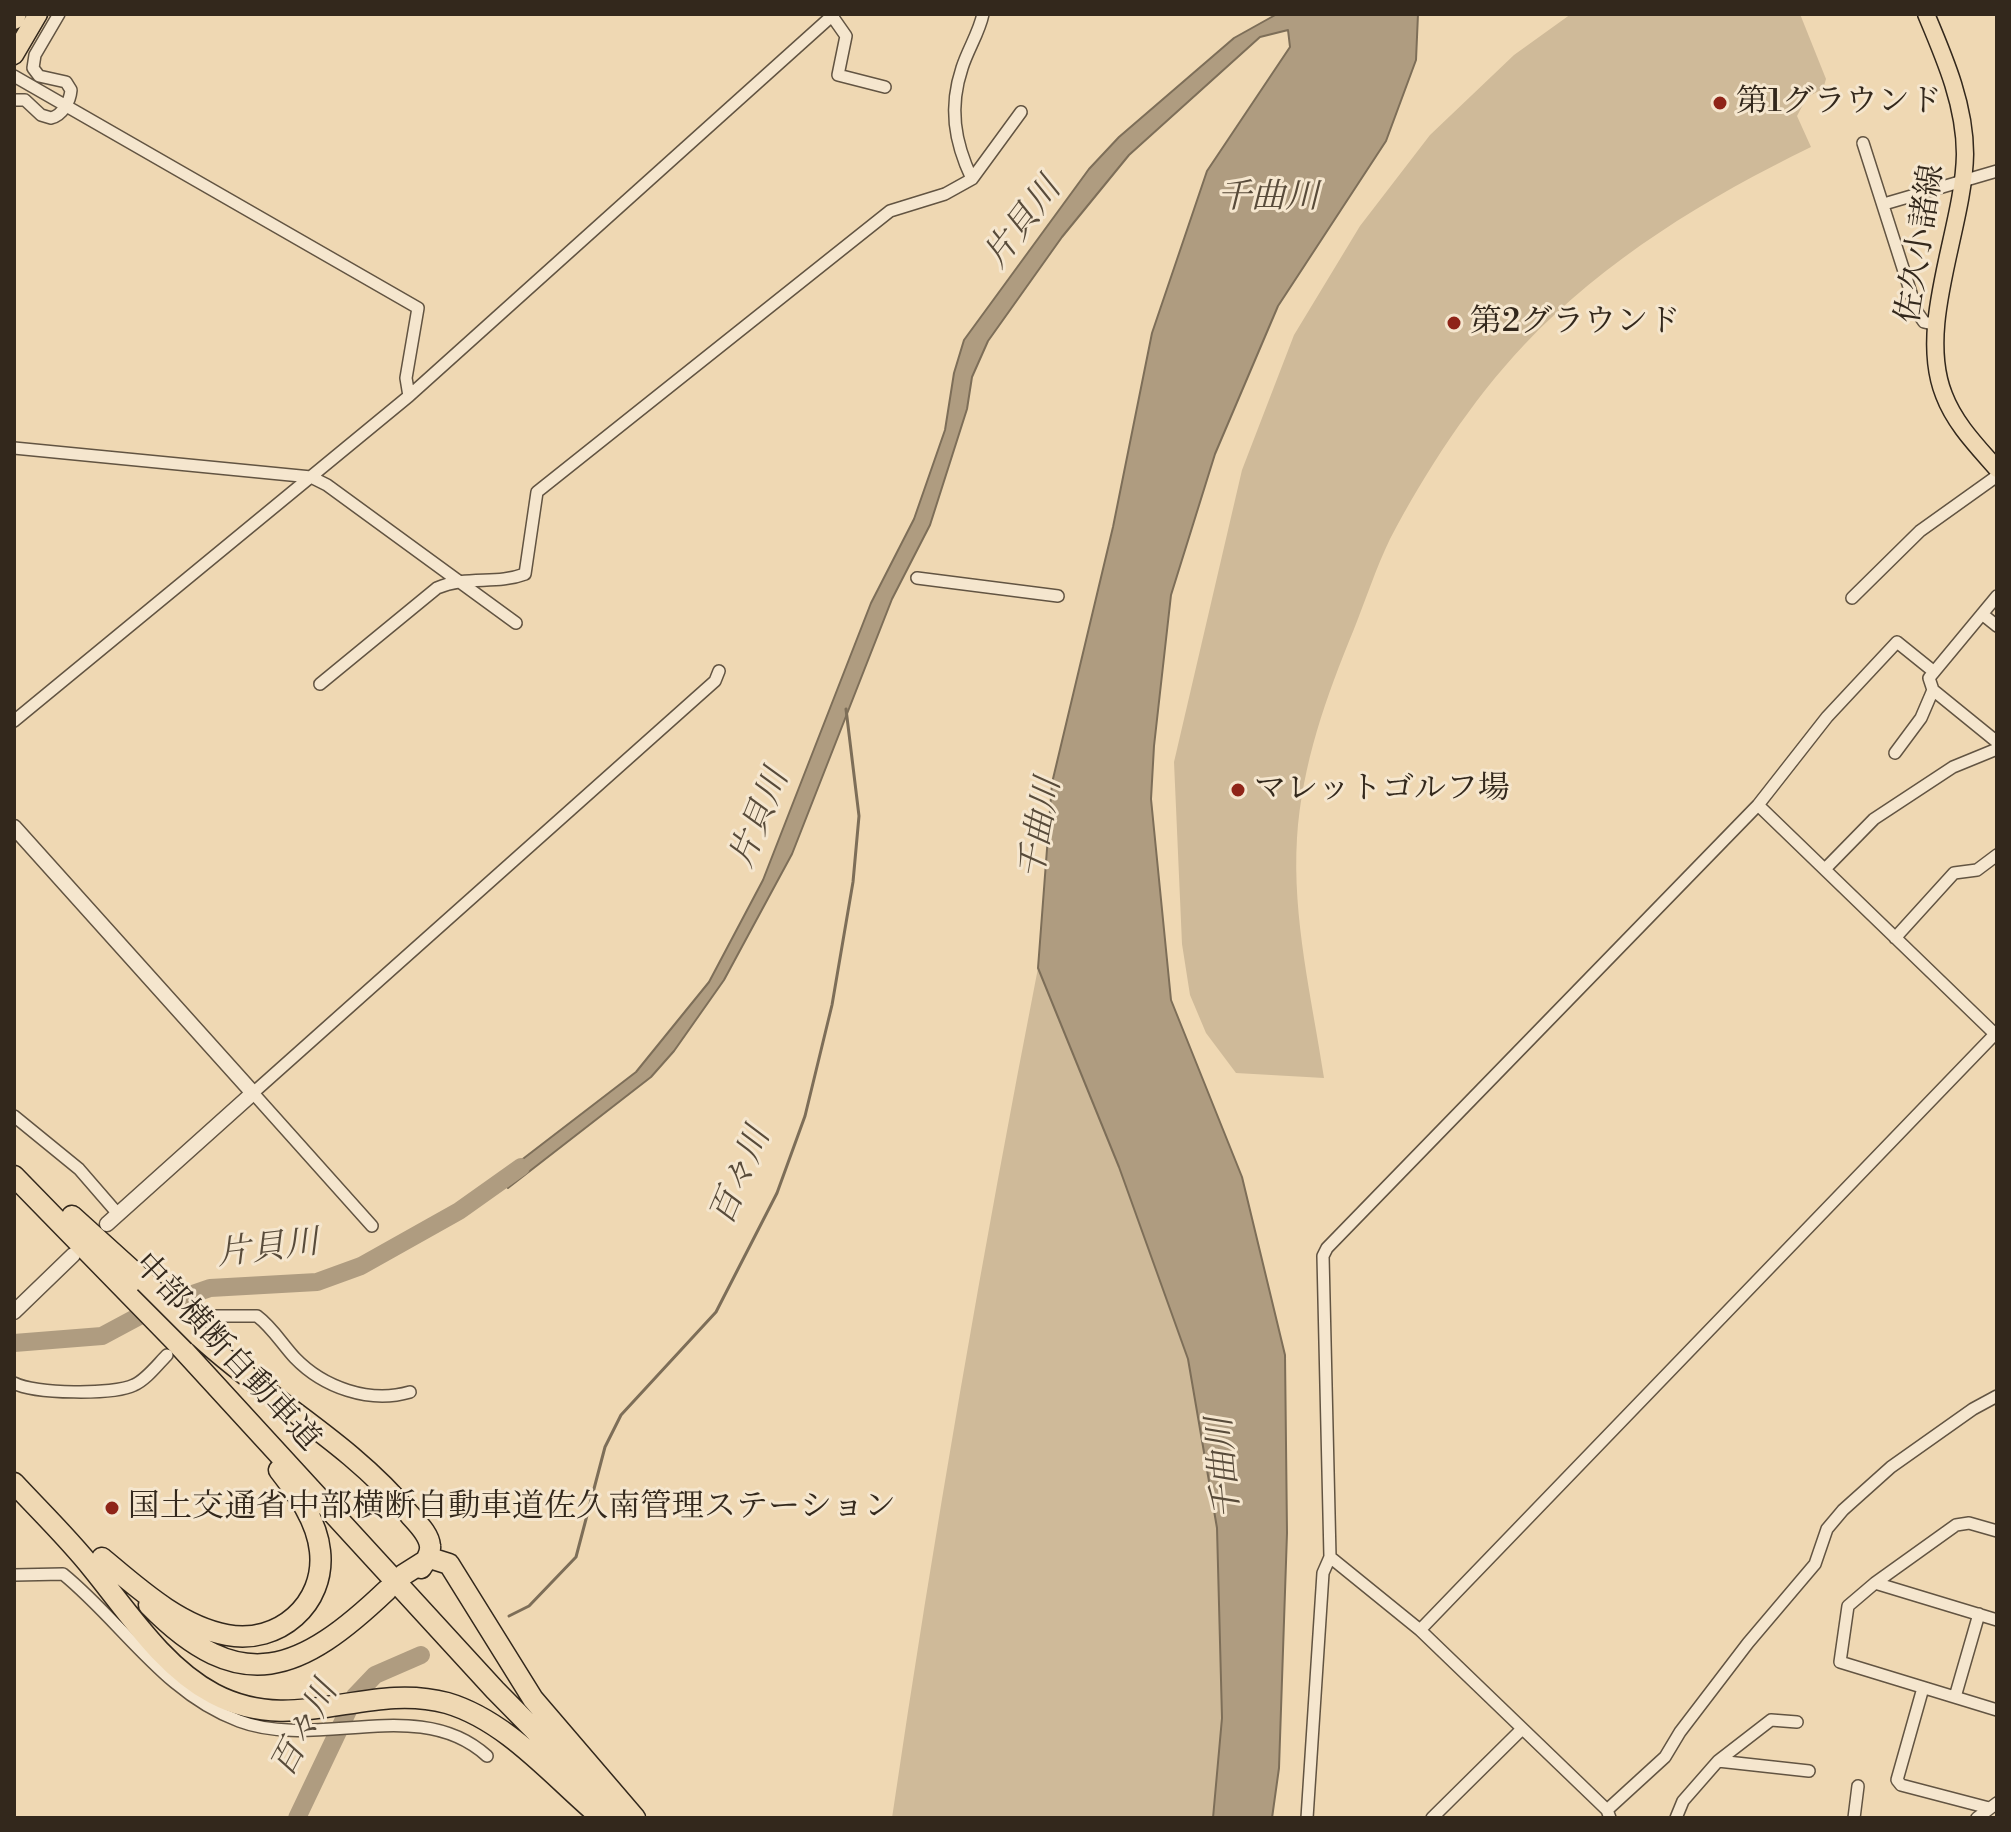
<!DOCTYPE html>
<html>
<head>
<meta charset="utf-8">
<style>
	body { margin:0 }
	#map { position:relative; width:2011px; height:1832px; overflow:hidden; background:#efd8b3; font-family:"Libre Bodoni",serif }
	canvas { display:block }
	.frame { position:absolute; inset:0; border:16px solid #33281c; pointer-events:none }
</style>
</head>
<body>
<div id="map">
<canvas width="2011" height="1832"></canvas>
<div class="frame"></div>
</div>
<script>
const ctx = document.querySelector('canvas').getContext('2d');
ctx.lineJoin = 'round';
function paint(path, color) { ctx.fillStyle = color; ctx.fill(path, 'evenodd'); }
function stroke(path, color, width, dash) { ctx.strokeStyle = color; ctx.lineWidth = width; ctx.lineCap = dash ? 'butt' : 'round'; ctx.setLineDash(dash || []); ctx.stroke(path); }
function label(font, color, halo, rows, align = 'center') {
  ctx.font = font + ' "Libre Bodoni","Noto Serif JP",serif'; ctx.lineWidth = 6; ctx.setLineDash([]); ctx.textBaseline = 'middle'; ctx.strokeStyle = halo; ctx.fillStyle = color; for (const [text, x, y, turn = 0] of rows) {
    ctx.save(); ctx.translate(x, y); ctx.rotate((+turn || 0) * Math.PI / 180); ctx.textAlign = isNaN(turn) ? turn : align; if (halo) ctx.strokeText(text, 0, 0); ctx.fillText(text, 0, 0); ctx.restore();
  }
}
paint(new Path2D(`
	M1571,14H1800L1826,79L1823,89L1807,97L1797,116L1811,147C1708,197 1604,260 1524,345C1472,400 1425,472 1390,539C1376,568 1366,599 1354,629C1326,697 1302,764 1297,838C1292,918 1312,999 1324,1078L1236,1073L1206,1033L1190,995L1182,944L1174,762L1242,470L1294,335L1360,226L1430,135L1514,55Z
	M1038,968L1119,1167L1188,1359L1217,1528L1222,1718L1213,1818H892C934,1533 983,1250 1038,968Z`), '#cfba99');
const water = new Path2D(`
	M1277,14H1418L1416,60L1386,141L1278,306L1215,454L1171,595L1154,746L1151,799L1171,1000L1242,1177L1285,1355L1287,1533L1279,1768L1272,1818H1213L1222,1718L1217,1528L1188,1359L1119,1167L1038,968L1052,783L1113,527L1152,333L1207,171L1290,47L1288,30L1260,37L1129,155L1062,237L988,341L972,377L967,409L930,525L892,599L792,854L724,980L674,1051L651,1077L508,1188L498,1178L636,1072L709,982L763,880L871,603L914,519L945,430L954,373L964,340L1089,169L1119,137L1234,38Z`);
paint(water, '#af9c80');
stroke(water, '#7d6e58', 2);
stroke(new Path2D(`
	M509,1616L529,1606L576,1557L605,1447L621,1415L716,1312L777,1193L805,1116L832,1005L853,882L859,816L846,709`), '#7d6e58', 3);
stroke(new Path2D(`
	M14,1343L102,1336L158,1306L210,1288L317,1282L361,1266L459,1211L521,1167
	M297,1818L355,1696L375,1675L421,1655`), '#af9c80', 18);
const minor = new Path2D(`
	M832,16L846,36L838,75L885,87
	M14,76L418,308L406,378L409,396
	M14,100H25L41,115L51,118C63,115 70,101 71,90L66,82L39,76L33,68L35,55L59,14
	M1863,143L1917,312L1924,322L1937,325
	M972,179C954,141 949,107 962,68C968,49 979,33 983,14
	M1884,204L1997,171
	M14,448L311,477L327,485L516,623
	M917,578L1058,596
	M1997,596L1929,678L1933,690L1997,742
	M1852,598L1920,531L1997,476
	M1982,614L1997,626
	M320,684L437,588C467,575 496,585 525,574L537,492L890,211L945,194L972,179L1021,112
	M14,721L409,396L834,14
	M1895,753L1921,718L1933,690
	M1758,805L1995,1034
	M1825,869L1874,819L1953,767L1997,749
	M1895,938L1954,873L1977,870L1997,855
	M14,1116L79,1169L118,1214
	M372,1226L253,1093L715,681L719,671
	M190,1335L214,1316H257C272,1327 282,1344 295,1358C323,1387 369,1404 410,1392
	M14,1383C34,1394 114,1395 134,1385C146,1380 158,1364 167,1355
	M14,1575L63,1574C122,1622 165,1694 239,1721C318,1751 419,1694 487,1756
	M1875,1583L1956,1525L1969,1523L1997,1531
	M1997,1620L1875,1583L1848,1606L1840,1662L1997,1710
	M1420,1630L1997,1032
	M1923,1688L1897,1780L1901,1785L1989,1808
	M1955,1697L1979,1614
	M1718,1761L1771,1720L1797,1722
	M1607,1810L1665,1757L1680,1732L1748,1643L1815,1564L1827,1529L1843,1510L1891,1467L1973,1409L1997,1396
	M1307,1818L1323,1573L1330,1557
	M1432,1818L1522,1729
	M1610,1818L1607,1810L1420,1630L1330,1557L1323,1256L1327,1248L1758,805L1827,717L1897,642L1933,671
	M1676,1818L1683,1801L1718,1761L1809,1771
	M1854,1818L1858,1786
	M1977,1818L1997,1803`);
const tertiary = new Path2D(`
	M14,827L253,1093L107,1224
	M14,1312L73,1255`);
const primary = new Path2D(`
	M1926,14C1945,59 1965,105 1965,154C1964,228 1916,325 1944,395C1955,424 1977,446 1997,469`);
const trunk = new Path2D(`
	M14,20L17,14
	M14,55L38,14`);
const motorway = new Path2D(`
	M14,1176L174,1340L495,1690L621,1818
	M72,1216L145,1282
	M199,1336C268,1400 350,1442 410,1515C418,1524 429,1534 430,1546C431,1554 425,1562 421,1568
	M14,1483C40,1511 68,1538 92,1568C128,1612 163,1667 214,1694C296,1737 366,1681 447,1703C508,1721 554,1778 602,1818
	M102,1558C138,1588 179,1626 227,1635C278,1645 326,1604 320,1551C317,1521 297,1493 279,1470
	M403,1575L430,1558L449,1564L533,1699L635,1818
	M149,1605C241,1699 301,1672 387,1590`);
stroke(minor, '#625442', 14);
stroke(tertiary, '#625442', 17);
stroke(primary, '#33281c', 19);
stroke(trunk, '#33281c', 21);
stroke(motorway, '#33281c', 23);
stroke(minor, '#f5e6ce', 11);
stroke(tertiary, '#f5e6ce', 14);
stroke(primary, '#efd8b3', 16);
stroke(trunk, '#efd8b3', 18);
stroke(motorway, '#efd8b3', 20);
const motorwayBridge = new Path2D(`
	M145,1282L199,1336`);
stroke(motorwayBridge, '#33281c', 23, []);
stroke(motorwayBridge, '#efd8b3', 20);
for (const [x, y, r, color] of [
	[1720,103,8,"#8f2418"],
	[1454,323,8,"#8f2418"],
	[1238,790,8,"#8f2418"],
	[112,1508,8,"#8f2418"]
]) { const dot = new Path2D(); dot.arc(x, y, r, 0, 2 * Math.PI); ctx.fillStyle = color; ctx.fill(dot); stroke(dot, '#f5e6ce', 3); }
label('32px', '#33281c', '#f5e6ce', [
	["第1グラウンド",1736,103],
	["第2グラウンド",1470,323],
	["マレットゴルフ場",1254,790],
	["国土交通省中部横断自動車道佐久南管理ステーション",128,1508]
], 'left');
label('32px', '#33281c', '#f5e6ce', [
	["佐久小諸線",1922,244,-81],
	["中部横断自動車道",226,1353,47]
]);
label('italic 34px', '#584b3a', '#f5e6ce', [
	["千曲川",1268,199],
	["片貝川",1024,224,-53],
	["片貝川",761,819,-68],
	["千曲川",1042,829,-80],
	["百々川",742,1177,-67],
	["片貝川",268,1250,-7],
	["千曲川",1226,1468,-95],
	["百々川",306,1730,-62]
]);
</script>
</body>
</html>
